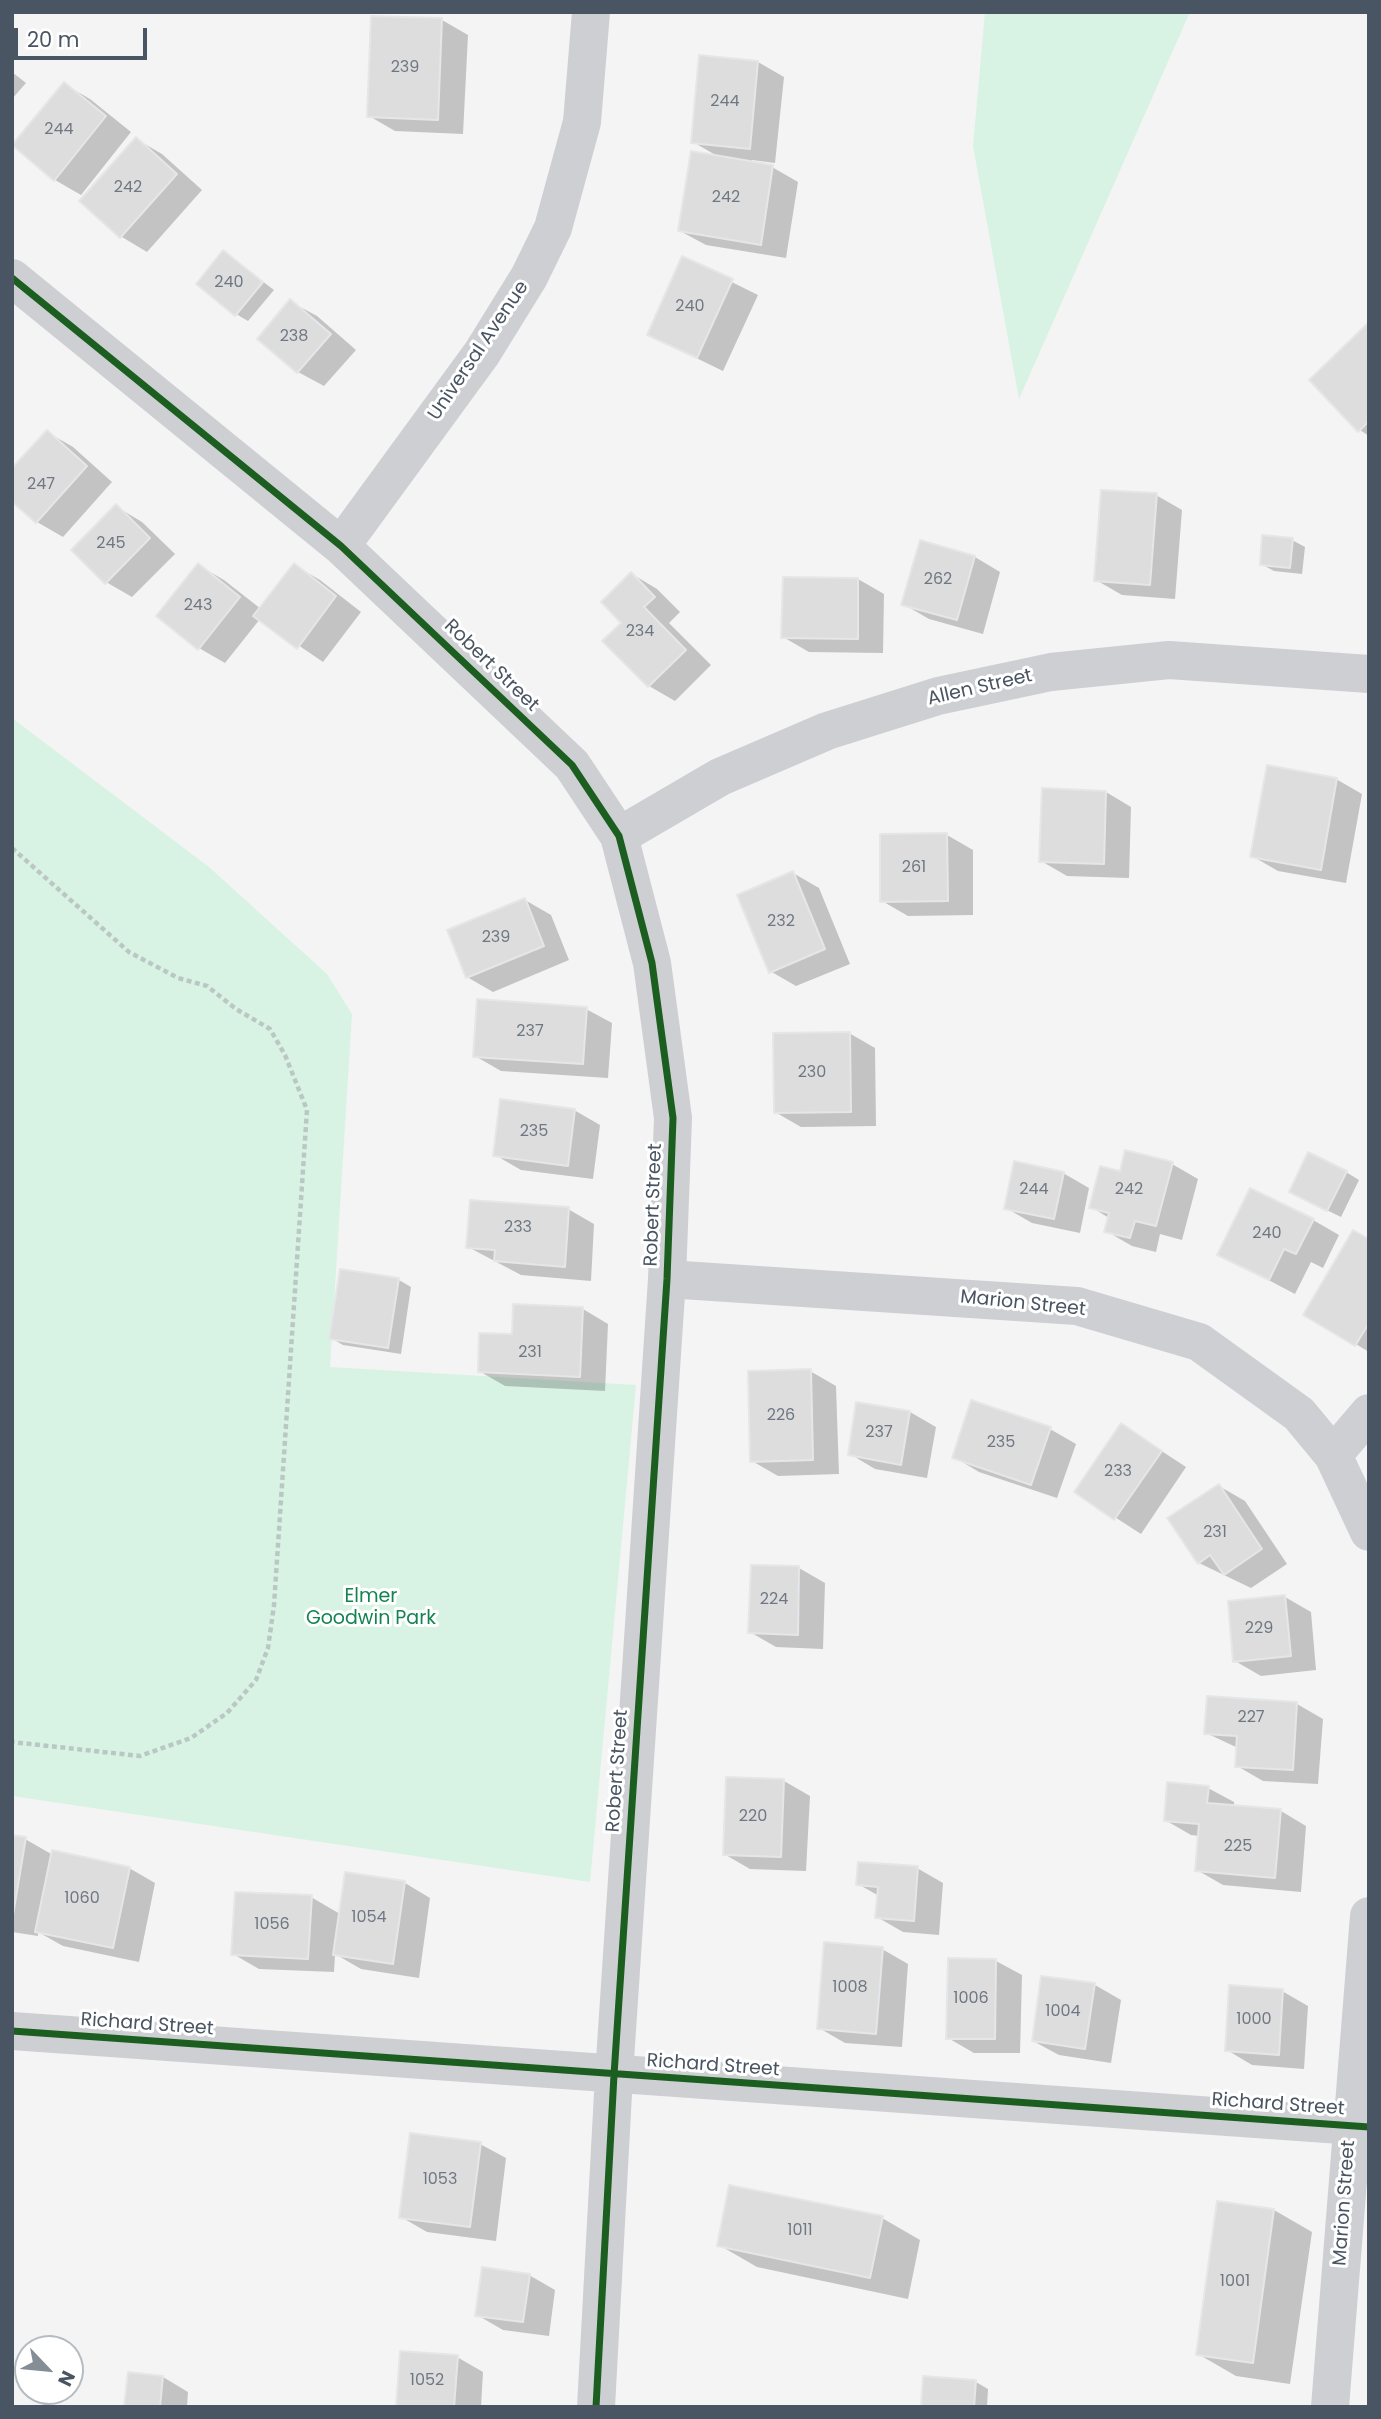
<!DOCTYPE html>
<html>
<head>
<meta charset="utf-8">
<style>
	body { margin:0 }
	#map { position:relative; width:1381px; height:2419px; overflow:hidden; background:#f4f4f4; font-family:Poppins,sans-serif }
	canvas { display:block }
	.frame { position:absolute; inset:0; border:14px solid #495562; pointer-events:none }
	.north { position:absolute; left:14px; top:2335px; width:70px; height:70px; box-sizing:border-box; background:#fff; border:2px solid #b6bbc0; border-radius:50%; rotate:116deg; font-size:19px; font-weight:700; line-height:28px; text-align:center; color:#495562 }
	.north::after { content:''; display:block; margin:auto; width:24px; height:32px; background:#858d95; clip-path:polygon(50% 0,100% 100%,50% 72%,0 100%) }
	.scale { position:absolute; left:14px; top:28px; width:133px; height:32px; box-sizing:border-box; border:4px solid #495562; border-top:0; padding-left:9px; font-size:21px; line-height:24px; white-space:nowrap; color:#495562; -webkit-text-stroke:5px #fff; paint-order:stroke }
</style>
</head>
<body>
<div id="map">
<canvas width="1381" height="2419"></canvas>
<div class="frame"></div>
<div class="north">N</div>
<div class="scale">20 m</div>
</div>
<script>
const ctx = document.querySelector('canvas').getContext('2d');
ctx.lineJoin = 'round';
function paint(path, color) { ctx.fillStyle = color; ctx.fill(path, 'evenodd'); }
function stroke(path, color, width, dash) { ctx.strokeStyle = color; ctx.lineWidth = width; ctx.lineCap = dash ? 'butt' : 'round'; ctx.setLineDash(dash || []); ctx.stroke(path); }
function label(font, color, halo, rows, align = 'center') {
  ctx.font = font + ' Poppins,sans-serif'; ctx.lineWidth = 6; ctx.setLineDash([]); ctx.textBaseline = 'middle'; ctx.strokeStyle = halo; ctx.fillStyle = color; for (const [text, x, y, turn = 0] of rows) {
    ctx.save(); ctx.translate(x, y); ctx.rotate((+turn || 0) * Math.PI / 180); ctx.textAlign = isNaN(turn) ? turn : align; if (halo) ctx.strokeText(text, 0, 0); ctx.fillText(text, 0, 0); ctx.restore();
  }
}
paint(new Path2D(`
	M985,12H1190L1019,399L973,146Z
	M12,718L209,867L327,974L352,1014L330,1367L636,1385L590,1882L12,1796Z`), '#d8f3e4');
paint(new Path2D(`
	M442,20L468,35L463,134L395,131L369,116Z
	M758,62L784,77L775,163L752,160V163L772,167L798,182L786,258L706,245L680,231L719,157L693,142Z
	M12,72L26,83L12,99Z
	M64,84L90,99L131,132L81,195L55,180L13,146Z
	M136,139L162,154L202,190L147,252L122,237L81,201Z
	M224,252L274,290L248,321L236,314Z
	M683,258L758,295L723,371L649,335Z
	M291,302L317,316L356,350L324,386L298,372Z
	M1369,325V436L1360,430Z
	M47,432L73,447L112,482L63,537L37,522Z
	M1156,495L1182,510L1175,599L1122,595L1096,580Z
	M117,507L142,522L175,554L132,597L106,582Z
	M1292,540L1305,547L1302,574L1274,571L1261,564Z
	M975,557L1000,572L983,634L929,619L903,604Z
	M198,565L224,580L261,609L294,565L320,580L361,612L323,662L260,619L225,663L199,648Z
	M632,574L657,589L680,612L669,623L711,665L675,701L649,686L605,641L624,623Z
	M784,578L858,579L884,594L883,653L809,652L783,637Z
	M1336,779L1362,794L1346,883L1278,871L1252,856Z
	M1106,792L1131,807L1129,878L1067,876L1041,861Z
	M947,835L973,850V915L908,916L882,901Z
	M793,873L819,888L850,964L796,986L770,971Z
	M525,900L551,915L569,960L493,992L467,977Z
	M586,1009L612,1023L608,1078L501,1071L475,1056Z
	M849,1033L875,1048L876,1126L801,1127L775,1112Z
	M574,1110L600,1125L593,1179L521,1170L495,1155Z
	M1172,1164L1198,1179L1182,1240L1160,1234L1156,1252L1132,1246L1106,1231L1109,1218L1091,1207L1121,1174Z
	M1346,1172L1359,1180L1341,1217L1304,1199Z
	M1063,1173L1089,1188L1080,1233L1032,1223L1006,1208Z
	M568,1209L594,1224L591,1281L521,1275L468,1247Z
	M1313,1220L1339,1235L1323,1268L1311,1262L1295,1294L1219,1254Z
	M1369,1241V1352L1306,1314Z
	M399,1280L411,1287L401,1354L343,1345L331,1338Z
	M583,1309L608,1324L605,1391L505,1386L479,1371Z
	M810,1371L836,1386L839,1474L778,1476L752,1461Z
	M858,1404L910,1412L936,1427L927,1478L875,1469L850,1454Z
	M1122,1425L1186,1467L1141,1534L1076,1492Z
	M1050,1429L1076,1444L1057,1498L979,1472L954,1457Z
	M1219,1486L1245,1501L1287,1564L1251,1588L1199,1563Z
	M799,1568L825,1583L823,1649L776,1647L750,1632Z
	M1285,1597L1311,1612L1316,1670L1261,1676L1235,1661Z
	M1297,1704L1323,1719L1318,1784L1263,1781L1237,1766L1238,1748L1206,1733Z
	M784,1781L810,1796L806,1871L750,1869L724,1854Z
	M1208,1788L1234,1802V1807L1281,1811L1306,1826L1301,1892L1223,1885L1197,1870L1200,1836L1191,1835L1165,1820Z
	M12,1837L25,1839L53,1855L129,1868L155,1883L139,1962L63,1946L38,1932V1936L12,1932Z
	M917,1868L943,1883L939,1935L903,1932L877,1917L879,1896L858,1884Z
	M405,1883L430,1898L419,1978L361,1969L335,1954L334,1972L259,1969L233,1954L311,1897L340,1914Z
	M882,1949L908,1964L902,2047L845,2043L819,2028Z
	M996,1961L1022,1975L1020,2053H974L948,2038Z
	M1095,1985L1121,2000L1111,2063L1059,2055L1033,2041Z
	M1282,1991L1308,2006L1304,2069L1252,2065L1227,2050Z
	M480,2144L506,2158L496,2241L427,2232L401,2217Z
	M1274,2210L1312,2232L1290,2384L1236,2376L1198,2354Z
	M882,2218L920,2240L908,2299L757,2267L719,2245Z
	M529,2275L555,2290L549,2336L503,2330L477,2315Z
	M457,2357L483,2372L481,2407H398Z
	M163,2377L188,2392L187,2407H126Z
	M976,2382L988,2389L987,2407H923Z`), '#0003');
const building = new Path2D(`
	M371,16L442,18L438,120L367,117Z
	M699,55L758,61L750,149L691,143Z
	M64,82L106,116L54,181L12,145Z
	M136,137L177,174L120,238L79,201Z
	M691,151L773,165L761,245L678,231Z
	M223,250L263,282L235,316L196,284Z
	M682,256L733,279L697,358L647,335Z
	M290,299L331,334L297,373L257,339Z
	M1369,322V421L1358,432L1309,380Z
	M47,430L87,466L36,523L12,502V468Z
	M1101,490L1157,493L1150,585L1094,581Z
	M116,504L150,538L105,584L71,550Z
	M1262,535L1293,538L1290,568L1260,565Z
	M920,540L975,556L957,620L901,605Z
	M198,563L240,597L198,650L156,616Z
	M294,563L336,596L297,649L253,616Z
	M631,572L655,597L644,607L686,650L648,687L602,641L621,623L601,602Z
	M783,577L858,578V639L781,638Z
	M1267,765L1337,778L1321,870L1250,857Z
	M1042,788L1106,791L1104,864L1039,862Z
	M947,833L948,901L880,902V834Z
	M793,871L825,949L769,973L737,895Z
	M525,898L544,946L466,978L447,930Z
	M477,999L587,1007L583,1064L473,1057Z
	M850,1032L851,1112L774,1113L773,1033Z
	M500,1099L575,1109L568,1166L493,1156Z
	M1125,1150L1173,1162L1156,1226L1135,1221L1130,1238L1104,1232L1109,1213L1089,1208L1100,1166L1120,1171Z
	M1308,1152L1347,1171L1327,1211L1289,1192Z
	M1014,1161L1064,1172L1054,1219L1004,1209Z
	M1250,1188L1314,1219L1296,1254L1284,1249L1269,1280L1217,1255Z
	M470,1200L569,1207L565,1267L494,1261L495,1250L466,1248Z
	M1353,1230L1369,1239V1323L1355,1346L1303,1315Z
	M340,1269L399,1278L388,1348L329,1339Z
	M513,1304L583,1307L580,1377L478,1372L479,1333L512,1334Z
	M811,1369L813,1460L750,1462L748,1371Z
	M971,1400L1051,1427L1031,1485L952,1458Z
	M856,1402L910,1411L901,1465L848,1455Z
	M1121,1423L1162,1451L1114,1520L1074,1492Z
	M1219,1484L1262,1549L1224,1575L1210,1555L1198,1564L1167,1518Z
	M751,1565L799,1566L798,1635L748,1633Z
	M1285,1595L1291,1656L1233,1662L1228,1601Z
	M1207,1696L1297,1702L1293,1770L1235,1767L1237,1736L1204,1734Z
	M726,1777L784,1779L781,1857L723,1855Z
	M1167,1782L1209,1786L1207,1803L1281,1809L1275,1878L1195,1871L1199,1824L1164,1821Z
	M12,1835L26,1837L12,1921Z
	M52,1850L130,1867L113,1948L35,1932Z
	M858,1862L918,1866L914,1921L875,1918L878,1887L856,1885Z
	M345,1872L405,1881L393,1964L333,1955Z
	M235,1892L312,1895L308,1959L231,1955Z
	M824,1942L883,1947L876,2034L817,2029Z
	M948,1958L996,1959L995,2039H946Z
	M1041,1976L1095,1983L1085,2049L1032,2041Z
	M1229,1985L1283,1989L1279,2055L1225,2051Z
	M410,2133L481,2142L470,2227L399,2218Z
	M729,2185L883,2216L870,2278L717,2246Z
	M1217,2201L1274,2209L1253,2363L1196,2355Z
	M482,2267L530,2274L523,2322L475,2316Z
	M400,2351L458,2355L454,2407H396Z
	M128,2372L163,2376L160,2407H124Z
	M923,2376L976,2380L974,2407H921Z`);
paint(building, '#ddddde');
stroke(building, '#e5e6e7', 2);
stroke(new Path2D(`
	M12,848L129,952L178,978L207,986L236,1009L270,1029L285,1055L307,1110L274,1605L268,1648L256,1680L227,1713L191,1738L140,1756L12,1742`), '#bbc7c4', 4.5, [5, 3.5]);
stroke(new Path2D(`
	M12,278L341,546L572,765L619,836L652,963L673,1118L667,1279L614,2075L596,2407
	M341,546L482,353L529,277L553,228L582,122L591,12
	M619,836L720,777L827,731L938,696L1051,672L1169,660L1369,674
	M667,1279L1077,1306L1199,1342L1299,1414L1333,1455L1369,1532
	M1333,1455L1369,1413
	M12,2031L1369,2127
	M1330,2407L1369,1916`), '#cdcfd2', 38);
stroke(new Path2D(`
	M12,278L341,546L572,765L619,836L652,963L673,1118L667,1279L614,2075L596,2407
	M12,2031L1369,2127`), '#1b5e20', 7);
label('16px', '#6f7882', null, [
	["239",405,68],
	["244",725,102],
	["244",59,130],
	["242",128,188],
	["242",726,198],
	["240",229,283],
	["240",690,307],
	["238",294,337],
	["247",41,485],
	["245",111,544],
	["262",938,580],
	["243",198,606],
	["234",640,632],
	["261",914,868],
	["232",781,922],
	["239",496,938],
	["237",530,1032],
	["230",812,1073],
	["235",534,1132],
	["244",1034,1190],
	["242",1129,1190],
	["233",518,1228],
	["240",1267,1234],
	["231",530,1353],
	["226",781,1416],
	["237",879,1433],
	["235",1001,1443],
	["233",1118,1472],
	["231",1215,1533],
	["224",774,1600],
	["229",1259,1629],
	["227",1251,1718],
	["220",753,1817],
	["225",1238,1847],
	["1060",82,1899],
	["1054",369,1918],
	["1056",272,1925],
	["1008",850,1988],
	["1006",971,1999],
	["1004",1063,2012],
	["1000",1254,2020],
	["1053",440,2180],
	["1011",800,2231],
	["1001",1235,2282],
	["1052",427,2381]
]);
label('19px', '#495562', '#fff', [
	["Universal Avenue",479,351,-56],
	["Robert Street",491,666,44],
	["Allen Street",980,688,-13],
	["Robert Street",654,1205,-88],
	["Marion Street",1023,1304,6],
	["Robert Street",618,1771,-86],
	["Richard Street",147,2025,4],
	["Richard Street",713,2066,4],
	["Richard Street",1278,2105,4],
	["Marion Street",1345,2203,-86]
]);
label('19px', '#138450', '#fff', [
	["Elmer",371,1597],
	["Goodwin Park",371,1619]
]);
</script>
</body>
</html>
